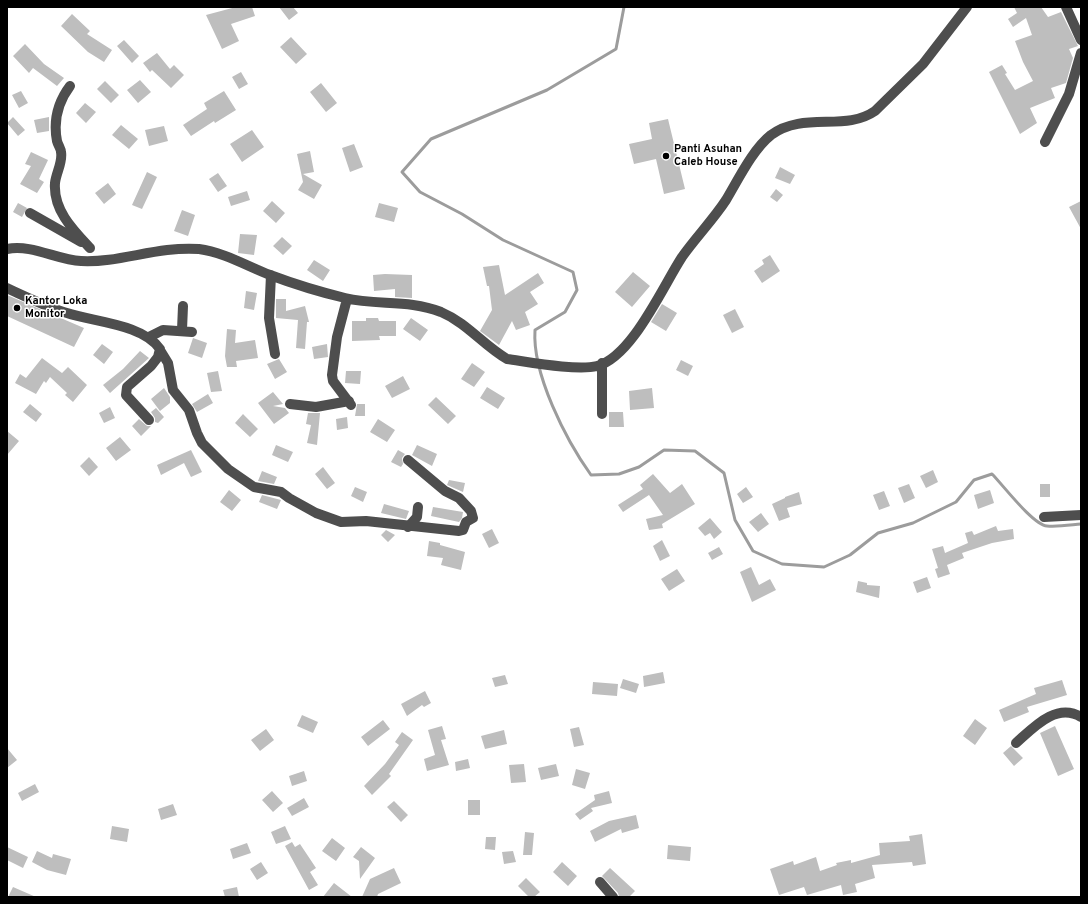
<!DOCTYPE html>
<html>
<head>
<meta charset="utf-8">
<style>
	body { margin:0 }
	#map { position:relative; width:1088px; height:904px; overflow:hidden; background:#fff; font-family:Overpass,sans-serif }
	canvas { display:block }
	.frame { position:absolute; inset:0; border:8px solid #000; pointer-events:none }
</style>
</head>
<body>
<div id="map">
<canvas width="1088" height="904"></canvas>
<div class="frame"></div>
</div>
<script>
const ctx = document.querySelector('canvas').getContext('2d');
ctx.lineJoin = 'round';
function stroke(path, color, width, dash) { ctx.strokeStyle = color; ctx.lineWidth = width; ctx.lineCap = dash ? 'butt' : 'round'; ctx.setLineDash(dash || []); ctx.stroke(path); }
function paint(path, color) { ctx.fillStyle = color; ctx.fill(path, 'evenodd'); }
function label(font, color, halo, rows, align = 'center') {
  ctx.font = font + ' Overpass,sans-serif'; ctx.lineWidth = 3; ctx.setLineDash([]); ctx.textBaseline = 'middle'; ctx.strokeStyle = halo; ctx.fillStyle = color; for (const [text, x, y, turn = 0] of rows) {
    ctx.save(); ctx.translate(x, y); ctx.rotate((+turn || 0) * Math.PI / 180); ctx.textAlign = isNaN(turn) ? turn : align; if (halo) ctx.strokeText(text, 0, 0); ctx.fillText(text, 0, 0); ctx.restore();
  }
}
stroke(new Path2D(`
	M624,7L616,49L547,90L431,139L402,172L420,192L462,214L503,240L573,272L577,290L565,312L535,330C532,374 566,440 591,475L619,474L639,467L664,450L695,451L724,473L735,520L753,551L782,564L824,567L850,555L878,533L913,523L956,502L974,480L992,474C1003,485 1033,525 1047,526C1058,527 1070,525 1081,524`), '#9c9c9c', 3);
paint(new Path2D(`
	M236,7H252L255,16L231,24L239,41L222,49L206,15Z
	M279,7H293L298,13L289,20Z
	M1014,7H1041L1048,17L1061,12L1078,46L1069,49L1073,58L1066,83L1051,88L1055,98L1030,108L1037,123L1020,134L989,72L1002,65L1007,73L1005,74L1015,90L1033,81L1023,62L1015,41L1032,35L1026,18L1013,27L1008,19L1017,13Z
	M72,14L90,31L87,34L112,50L104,62L88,52L61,26Z
	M291,37L307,54L296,64L280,47Z
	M124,40L139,56L132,63L117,46Z
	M25,44L44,64L64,78L57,86L33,68L29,73L13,56Z
	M157,53L170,69L174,65L184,75L171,88L152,70L150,72L143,63Z
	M241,72L248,84L239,89L232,77Z
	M140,80L151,92L138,103L127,90Z
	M105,81L119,95L111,103L97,89Z
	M321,83L337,103L326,112L310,92Z
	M21,91L28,103L19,108L12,95Z
	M224,91L236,110L215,123L214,121L191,136L183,125L207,109L204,103Z
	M85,103L96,112L86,123L76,113Z
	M13,117L25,130L18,136L7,123Z
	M49,117V131L37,133L34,120Z
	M668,119L685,189L664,194L656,159L634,164L629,144L652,139L649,123Z
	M121,125L138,139L129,149L112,135Z
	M164,126L168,141L149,146L145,130Z
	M252,130L264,147L242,162L230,144Z
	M354,144L363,167L350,172L342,148Z
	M310,151L314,172L303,174L322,185L314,199L298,190L303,182L297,154Z
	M31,152L48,160L39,179L44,182L37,193L20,184L31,166L25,164Z
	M780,167L795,175L790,184L775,178Z
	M147,172L157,177L142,209L132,205Z
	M218,173L227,186L218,192L209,179Z
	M108,183L116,194L104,204L95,193Z
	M776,189L783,195L777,202L770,197Z
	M247,191L250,200L231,206L228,197Z
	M272,201L285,213L276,223L263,211Z
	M1081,201V229L1069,207Z
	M18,203L27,208L22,217L13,212Z
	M379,203L398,208L394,222L375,217Z
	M182,210L195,215L188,236L174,231Z
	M240,234L257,235L254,255L238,253Z
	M282,237L292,246L283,255L273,246Z
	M770,255L780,271L762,283L754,271L764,264L762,260Z
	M314,260L330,270L323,281L307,270Z
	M499,265L505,295L538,273L544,283L530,292L538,304L525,312L530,325L516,330L512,321L499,345L480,331L492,310L489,286H487L483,267Z
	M633,272L650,286L632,307L615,292Z
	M385,274L412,275V298L395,297V289L374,291L373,275Z
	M246,291L257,293L254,310L244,308Z
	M7,295L84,328L74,347L7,316Z
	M276,299H286V311L305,306L309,322H307L305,349L296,348L298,320L276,318Z
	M662,304L677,313L666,331L651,322Z
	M735,309L744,327L732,333L723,315Z
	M366,318H378L379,321H396V336H379L380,340L352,341V321H366Z
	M411,318L428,330L420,341L403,329Z
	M227,329L236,330L235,343L255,340L258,358L236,361L237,367H227L225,356Z
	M193,338L207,343L202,358L188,353Z
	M102,344L113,352L104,364L93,355Z
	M327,344L328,357L314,359L312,347Z
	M140,351L149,358L110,393L103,385L123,369Z
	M42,358L62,373L68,367L87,385L73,402L65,395L67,393L50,377L46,383L44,381L36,394L15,383L20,374L26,378Z
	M279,359L287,372L275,379L267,364Z
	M681,360L693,366L688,376L676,370Z
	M472,363L485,372L474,387L461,379Z
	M218,371L222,391L211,392L207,373Z
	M346,371H361L360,384L345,383Z
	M403,376L410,389L392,398L385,386Z
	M487,387L505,398L498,409L480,398Z
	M164,388L170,397V403L160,411L151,399Z
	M652,388L654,408L630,410L629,391Z
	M273,392L283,404L273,406L285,408L289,413L274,424L258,403Z
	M208,394L213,403L197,412L192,404Z
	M436,397L456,416L448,424L428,405Z
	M30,404L42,414L36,422L23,412Z
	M357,404H365V416H355Z
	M110,407L115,418L104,423L99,413Z
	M156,408L164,417L158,423L155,422V418L151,412Z
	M609,412H623L624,427H609Z
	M308,413H320L317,445L307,443L311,425L306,424Z
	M243,414L258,429L250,437L235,423Z
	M347,417L348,428L337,430L336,419Z
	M139,419L147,426H151L141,436L132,426Z
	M378,419L395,430L387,442L370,432Z
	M7,431L19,441L7,455Z
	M120,437L131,450L116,461L106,448Z
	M276,445L293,452L288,462L272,455Z
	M417,445L437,454L432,466L412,455Z
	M191,450L202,472L191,477L184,463L161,475L157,465Z
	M398,450L405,454L402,458L403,464L401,467L391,462Z
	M89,457L98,467L89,476L80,466Z
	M323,467L335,483L327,489L315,474Z
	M933,470L938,482L926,488L920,476Z
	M262,471L277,477L274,484L258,481Z
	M653,474L670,493L682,484L695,504L662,524L663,528L649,530L646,519L663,515L649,495L623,512L618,505L643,489L640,485Z
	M449,480L465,483L463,492L447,485Z
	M909,484L915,498L904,503L898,488Z
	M1040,484H1050V497H1040Z
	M355,487L367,492L363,502L351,496Z
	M746,487L753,497L743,503L737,494Z
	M229,490L241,500L232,511L220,502Z
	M990,490L994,503L978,509L974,495Z
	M884,491L890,506L879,510L873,495Z
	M799,492L802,504L787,508L790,517L779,521L772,504L785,498V497Z
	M262,495L281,500L277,509L259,502Z
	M384,504L409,511L406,519L381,513Z
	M433,507L463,512L462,518L459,522L431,516Z
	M761,513L769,524L758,532L749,522Z
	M710,518L722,532L714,539L710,533L705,536L698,528Z
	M996,526L998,531L1013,529L1014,539L992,543L962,553L964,558L947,565L950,574L938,578L935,569L938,568L932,549L943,546L945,553L968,543L965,533L972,531L974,535Z
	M492,529L499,543L489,548L482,534Z
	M386,530L395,535L388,542L381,535Z
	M662,540L670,556L660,561L653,546Z
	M429,541L440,543V545L465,552L461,570L441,565L443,558L427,556Z
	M719,547L723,554L712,560L708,553Z
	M751,567L759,585L770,579L776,590L752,602L740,572Z
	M677,569L685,581L669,591L661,579Z
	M927,577L931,588L917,593L913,582Z
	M858,581L867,583V585L880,586L879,598L856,592Z
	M663,672L665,683L644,687L643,676Z
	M505,675L508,684L495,687L492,678Z
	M623,679L639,684L636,693L620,688Z
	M1062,680L1067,695L1027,707L1029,712L1004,722L999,710L1036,694L1034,688Z
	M593,682L618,684L617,696L592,694Z
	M425,691L431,703L424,707L422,705L407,716L401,704Z
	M302,715L318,722L313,733L297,726Z
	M975,719L987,728L975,745L963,736Z
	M383,720L390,729L368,746L361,737Z
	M442,726L446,739L441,740L449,765L427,771L424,759L435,755L428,730Z
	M1055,726L1074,769L1058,776L1040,733Z
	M579,727L584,745L574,747L570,729Z
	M266,729L274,740L260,751L251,740Z
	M504,730L507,744L485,749L481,736Z
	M402,732L413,740L389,774L391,776L372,795L364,786L385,764L399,745L395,742Z
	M1011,746L1023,758L1014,766L1003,753Z
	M7,748L17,760L7,768Z
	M468,759L470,768L456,771L455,762Z
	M524,764L526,782L511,783L509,765Z
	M556,764L559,776L541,780L538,768Z
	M576,769L590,773L585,789L572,785Z
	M304,771L307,781L292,786L289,776Z
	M35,784L39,792L22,801L18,793Z
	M272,791L283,803L273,812L262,800Z
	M609,791L612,803L591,808L593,811L580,820L575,814L595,800L594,795Z
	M304,798L309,807L292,816L287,808Z
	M468,800H480V815H468Z
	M394,801L408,815L401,822L387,807Z
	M173,804L177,815L161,820L158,809Z
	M636,815L639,828L622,833L621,829L595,842L590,831L609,821Z
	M112,826L129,829L127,842L110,839Z
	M285,826L291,839L276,844L271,832Z
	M525,832L534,833L532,855H523Z
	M922,834L926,864L913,866L912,862L872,865L875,878L855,884L857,892L843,895L841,885L807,895L804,887L779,895L770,869L793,861L794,865L816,857L820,871L837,865L836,863L851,860V863L880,855L879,843L910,841L909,836Z
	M486,837H496L495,850L485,849Z
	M332,838L345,848L336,861L322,851Z
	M292,842L295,847L300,844L316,868L310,872L318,885L309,890L285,846Z
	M247,843L251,853L233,859L230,849Z
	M668,845L691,847L690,861L667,859Z
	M7,847L28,857L23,868L7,860Z
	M361,847L375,858L360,879L359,861L353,857Z
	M37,851L52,858L53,854L71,859L66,875L47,870L32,862Z
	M513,851L516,862L504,864L502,852Z
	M261,862L268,873L257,880L250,869Z
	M562,862L577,876L568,886L553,872Z
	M394,868L401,883L378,894L377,897H362L370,879Z
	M610,868L635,891L629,897H619L618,893L602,876Z
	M526,878L540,892L534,897H529L518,886Z
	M334,883L352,897H323Z
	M13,887L36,897H8Z
	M237,887L239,897H225L223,890Z`), '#bebebe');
stroke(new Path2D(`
	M1066,7L1081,40
	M70,86C58,102 53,120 57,141C58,145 61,149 61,152C63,162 56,173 55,183C53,210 73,230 90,248
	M1045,142L1069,94L1081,53
	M30,213L81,242
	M7,249C32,244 57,260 81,261C120,263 157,246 199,249C223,252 247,266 270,275C294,284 320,292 345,298C377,306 408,299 441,312C467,323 483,345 507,359C529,362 577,371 597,366C632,357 663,286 682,257C696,237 713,220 726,200C738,180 753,149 771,135C804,111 845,132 875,111L923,64L967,7
	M271,275L269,318L275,354
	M7,288C26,297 47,307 67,313C94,322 143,324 160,349L158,357L151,366L127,387L126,395L149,420
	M347,299L337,337L332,375L333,381L351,405
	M182,330L183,306
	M149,337L163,330L192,332
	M160,350L168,363L173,390L189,410L197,433L202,443L228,469L254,487L281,492L289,498L316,513L341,522L366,521L459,531L463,530L466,522L473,518L471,511L459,498L445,491L408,460
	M602,363V414
	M290,404L316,407L349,401
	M1044,517L1081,515
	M408,527L417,517L418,507
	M1016,743C1033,728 1056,702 1081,717
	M600,882L613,897`), '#4e4e4e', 10);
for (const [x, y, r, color] of [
	[666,156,4,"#000"],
	[17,308,4,"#000"]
]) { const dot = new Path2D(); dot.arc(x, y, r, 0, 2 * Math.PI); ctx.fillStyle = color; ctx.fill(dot); stroke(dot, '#fff', 1.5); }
label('bold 11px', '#000', '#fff', [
	["Panti Asuhan",674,150],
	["Caleb House",674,163],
	["Kantor Loka",25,302],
	["Monitor",25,315]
], 'left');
</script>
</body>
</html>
